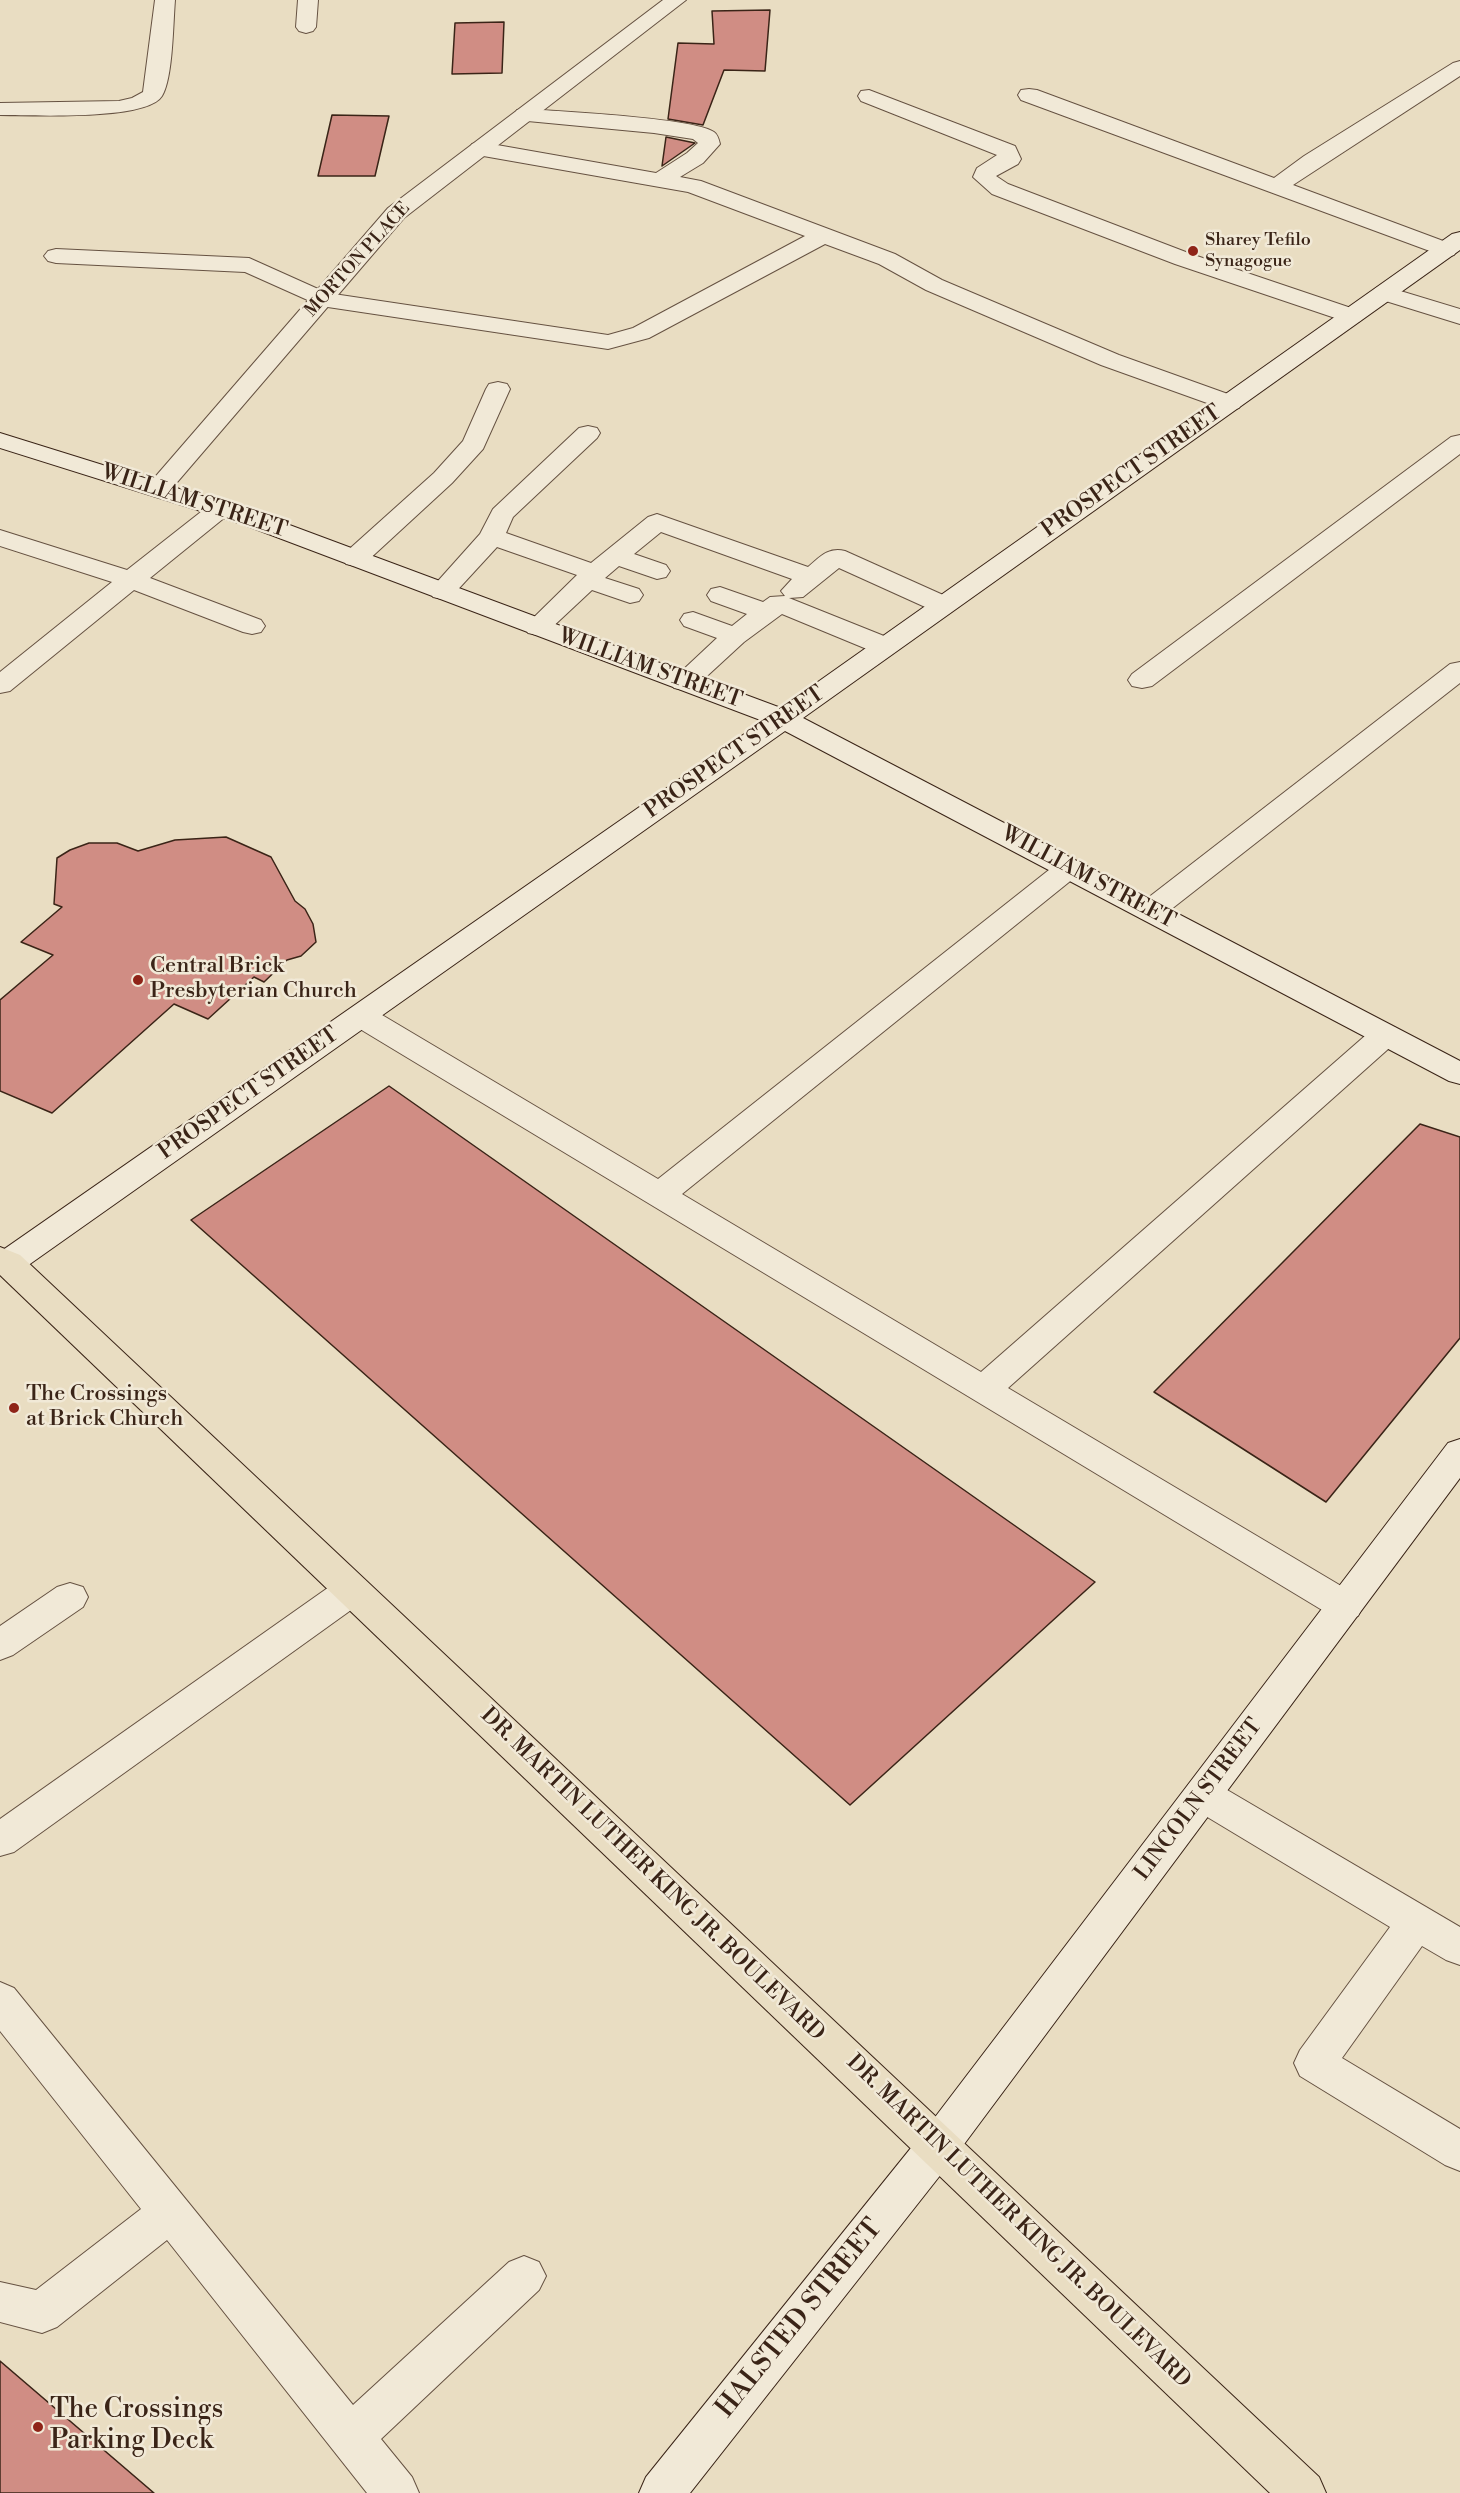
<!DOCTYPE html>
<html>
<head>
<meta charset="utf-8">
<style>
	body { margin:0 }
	canvas { display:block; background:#e9ddc2 }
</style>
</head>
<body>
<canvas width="1460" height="2493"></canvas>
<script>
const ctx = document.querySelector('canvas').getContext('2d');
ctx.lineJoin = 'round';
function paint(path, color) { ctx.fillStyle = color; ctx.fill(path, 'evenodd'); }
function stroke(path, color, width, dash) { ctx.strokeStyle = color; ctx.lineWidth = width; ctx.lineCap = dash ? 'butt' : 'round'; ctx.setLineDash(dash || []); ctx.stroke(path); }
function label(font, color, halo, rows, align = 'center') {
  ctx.font = font + ' "Libre Bodoni",serif'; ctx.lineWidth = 5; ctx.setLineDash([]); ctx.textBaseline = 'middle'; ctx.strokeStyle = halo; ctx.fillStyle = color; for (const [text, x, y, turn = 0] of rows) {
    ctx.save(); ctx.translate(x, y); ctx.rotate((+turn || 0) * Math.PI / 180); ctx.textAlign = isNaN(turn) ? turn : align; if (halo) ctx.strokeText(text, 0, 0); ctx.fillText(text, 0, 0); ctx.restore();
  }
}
const building = new Path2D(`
	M770,10L765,71L724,70L703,125L668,119L678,43L714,44L712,11Z
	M504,22L502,73L452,74L455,23Z
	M332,115L389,116L375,176H318Z
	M666,137L695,143L662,166Z
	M226,837L271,857L295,901L305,909L313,924L316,942L301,956L287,960L264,982L254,977L208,1019L174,1004L52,1113L0,1091V1000L53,955L21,942L62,907L54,904L57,858L70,850L89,843H117L138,851L175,840Z
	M389,1086L1095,1582L850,1805L191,1220Z
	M1420,1124L1460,1137V1338L1326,1502L1154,1392Z
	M0,2361L154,2493H0Z`);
paint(building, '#d08d84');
stroke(building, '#3a2417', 1.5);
const lane = new Path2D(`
	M155,0H175C173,23 173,78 162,96C147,121 30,115 0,115V103L119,101L132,98L143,92Z
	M298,0H318L316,27L313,31L306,33L299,31L296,27Z
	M1460,61V76L1293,185L1454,245L1457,250L1454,255L1446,257L1021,100L1018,95L1021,90L1029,89L1037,90L1274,178L1304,156L1453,63Z
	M869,90L1015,146L1021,159L1018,164L996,176L1008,184L1191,254L1360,311L1364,316L1360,321L1352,323L1344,321L1175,264L992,194L973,177L977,168L997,155L861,101L858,96L861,91Z
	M525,109C556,111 695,118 714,132C718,135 719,140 720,144L703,163L680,177L701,181L895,254L942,280L1119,355L1239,398L1242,403L1239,408L1230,410L1221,408L1101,365L926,290L879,264L825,244L649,338L608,349L321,306L245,272L56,263L48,261L44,256L48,251L56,249L249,258L327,293L608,335L633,328L805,236L688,192L472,154L469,149L472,144L480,142L656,173L687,153L698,143L693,139L654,133L517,120L514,115L517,110Z
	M498,382L507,384L510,389L483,449L452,483L364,564L355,566L346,564L342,558L346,552L434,473L463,441L486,389L489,384Z
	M588,426L597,428L600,433L597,438L513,517L506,533L591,563L648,517L657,514L808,567C820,557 828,547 845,551L952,599L956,605L952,611L943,613L934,611L839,568L803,597L789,598L894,640L897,646L894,652L884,654L874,652L782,614L744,642L694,688L684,690L674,688L670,682L717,638L684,626L680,620L684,614L693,612L732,626L747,614L711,601L707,595L711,589L720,587L763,602L770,597L785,596L781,591L792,579L661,532L634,554L666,565L670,571L666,577L657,579L619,566L605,578L639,589L643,595L639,601L630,603L592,590L546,633L537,635L528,633L524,627L577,575L497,547L451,597L442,599L433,597L429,591L480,534L493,509L579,428Z
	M1460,435V454L1152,686L1142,688L1132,686L1128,680L1132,674L1451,437Z
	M220,501L229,504L233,509L229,514L150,578L261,620L265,626L261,632L252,634L243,632L134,590L10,691L0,693V672L112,582L0,546V530L127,570L211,504Z
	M1460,662V683L1160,918L1150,920L1140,918L1135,911L1140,904L1450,664Z
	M1069,859L1079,862L1084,868L1079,874L682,1194L981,1372L1374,1028L1385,1025L1396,1028L1400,1035L1396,1042L1008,1388L1358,1596L1363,1606L1358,1616L1345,1620L1332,1616L350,1023L346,1016L350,1009L361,1006L372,1009L658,1179L1059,862Z
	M352,1576L365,1580L370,1590L365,1600L14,1852L0,1856V1819L339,1580Z
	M70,1583L83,1587L88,1597L83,1607L13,1655L0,1660V1626L57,1587Z
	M1203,1779L1217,1784L1460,1927V1965L1446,1960L1422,1946L1342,2058L1460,2129V2171L1445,2165L1300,2076L1294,2063L1300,2050L1390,1927L1189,1806L1184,1795L1189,1784Z
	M0,1982L14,1988L353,2405L509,2262L524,2256L539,2262L546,2276L539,2290L381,2439L412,2477L419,2493H367L167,2240L57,2327L42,2333L0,2322V2282L36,2290L141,2209L0,2031Z`);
const street = new Path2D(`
	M663,0H686L404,218L167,494L158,497L149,494L145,489L149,484L388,208Z
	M1384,286L1460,309V324L1376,298L1372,293L1376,288Z`);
const secondary = new Path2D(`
	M1460,232V250L803,718L1460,1061V1084L1449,1081L785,731L20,1271L8,1275L0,1272V1252L763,721L242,524L0,448V433L260,514L781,708L1452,234Z
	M1460,1439V1478L953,2159L690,2493H639L646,2477L923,2133L1448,1443Z`);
const primary = new Path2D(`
	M0,1247L20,1255L1319,2477L1326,2493H1270L0,1275Z`);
stroke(lane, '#665242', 2);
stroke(street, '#665242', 2);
stroke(secondary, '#3a2417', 2);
stroke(primary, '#3a2417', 2);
paint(lane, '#f1e9d7');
paint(street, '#f1e9d7');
paint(secondary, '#f1e9d7');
paint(primary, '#e9ddc2');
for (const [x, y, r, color] of [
	[1193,251,6,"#8f2418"],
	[138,980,6,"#8f2418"],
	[14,1408,6,"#8f2418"],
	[38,2427,6,"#8f2418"]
]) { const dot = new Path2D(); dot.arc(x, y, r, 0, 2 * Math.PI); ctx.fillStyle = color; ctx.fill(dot); stroke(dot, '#f1e9d7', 2); }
label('18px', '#3a2417', '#f1e9d7', [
	["Sharey Tefilo",1205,241],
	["Synagogue",1205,262]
], 'left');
label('18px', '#3a2417', '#f1e9d7', [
	["MORTON PLACE",358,260,-48]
]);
label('22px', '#3a2417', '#f1e9d7', [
	["PROSPECT STREET",1132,472,-35],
	["WILLIAM STREET",194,502,18],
	["WILLIAM STREET",650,669,20],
	["PROSPECT STREET",735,753,-35],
	["WILLIAM STREET",1088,878,28],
	["PROSPECT STREET",249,1094,-35],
	["LINCOLN STREET",1199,1800,-53],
	["DR. MARTIN LUTHER KING JR. BOULEVARD",652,1875,44],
	["DR. MARTIN LUTHER KING JR. BOULEVARD",1018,2222,44]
]);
label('22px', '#3a2417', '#f1e9d7', [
	["Central Brick",150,967],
	["Presbyterian Church",150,992],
	["The Crossings",26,1395],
	["at Brick Church",26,1420]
], 'left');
label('27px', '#3a2417', '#f1e9d7', [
	["HALSTED STREET",800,2319,-51]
]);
label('27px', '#3a2417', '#f1e9d7', [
	["The Crossings",50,2411],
	["Parking Deck",50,2442]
], 'left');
</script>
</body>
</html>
